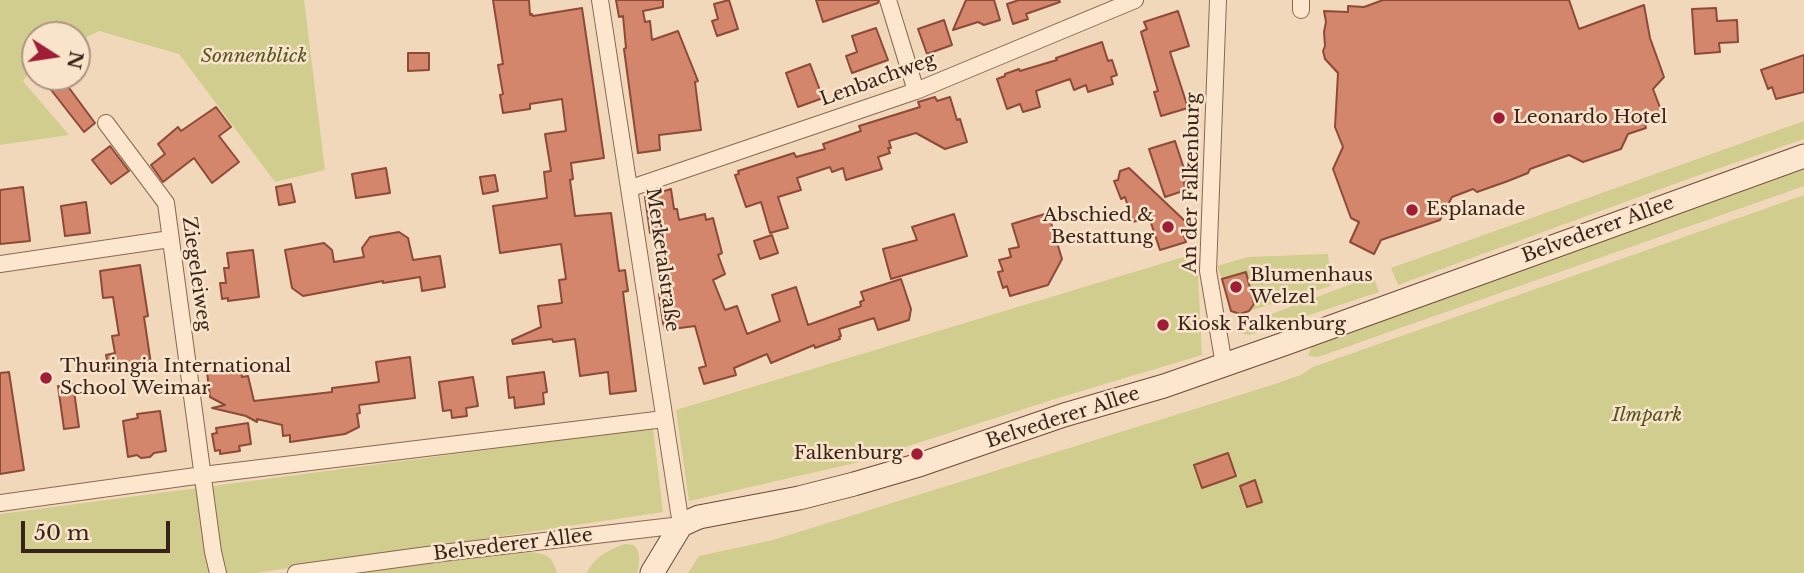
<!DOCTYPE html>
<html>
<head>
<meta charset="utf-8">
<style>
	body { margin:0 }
	#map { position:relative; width:1804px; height:573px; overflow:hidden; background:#f2d8bb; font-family:"Libre Baskerville",serif }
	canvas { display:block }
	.north { position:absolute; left:21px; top:21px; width:70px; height:70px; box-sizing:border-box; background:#f9e3cb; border:2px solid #ac9684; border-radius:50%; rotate:102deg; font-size:19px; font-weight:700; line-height:28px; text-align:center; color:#38231a }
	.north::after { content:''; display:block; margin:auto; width:24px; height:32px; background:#9f1d35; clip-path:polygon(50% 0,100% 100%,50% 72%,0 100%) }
	.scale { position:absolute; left:21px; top:521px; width:149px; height:32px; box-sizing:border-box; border:4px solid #38231a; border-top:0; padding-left:9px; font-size:21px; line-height:24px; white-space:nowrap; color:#38231a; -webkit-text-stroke:5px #f9e3cb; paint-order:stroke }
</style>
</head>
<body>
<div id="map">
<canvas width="1804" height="573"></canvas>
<div class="north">N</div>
<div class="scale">50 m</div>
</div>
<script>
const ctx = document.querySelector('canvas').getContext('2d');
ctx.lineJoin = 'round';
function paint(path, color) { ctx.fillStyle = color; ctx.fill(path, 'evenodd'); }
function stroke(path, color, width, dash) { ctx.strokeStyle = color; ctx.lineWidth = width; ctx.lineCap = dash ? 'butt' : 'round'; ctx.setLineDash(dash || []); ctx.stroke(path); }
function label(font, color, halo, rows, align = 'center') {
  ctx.font = font + ' "Libre Baskerville",serif'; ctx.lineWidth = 5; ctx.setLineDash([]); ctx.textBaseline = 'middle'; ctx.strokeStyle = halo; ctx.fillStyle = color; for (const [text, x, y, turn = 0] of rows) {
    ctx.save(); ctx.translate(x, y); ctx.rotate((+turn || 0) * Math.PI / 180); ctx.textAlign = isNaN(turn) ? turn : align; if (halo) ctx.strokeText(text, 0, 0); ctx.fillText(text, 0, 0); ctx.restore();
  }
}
paint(new Path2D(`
	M0,0H304L325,170L275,182L179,54L99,31L77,42V35H35V63L23,81L69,135L0,145Z
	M1804,121V139L1688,179L1398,285L1391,268Z
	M1804,168V186L1318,357L1308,356L1313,342Z
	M1804,195V573H688L699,556L773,540L1272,385L1301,375L1313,367Z
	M1197,253L1202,355L1058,398L855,463L689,501L676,410Z
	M1328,254L1331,286L1249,311L1254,304V300L1246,272L1222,279L1217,266L1248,257Z
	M1373,276L1379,292L1249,335L1243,334L1234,328Z
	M653,428L663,512L256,573H0V514Z
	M625,544L634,545C641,552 640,564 637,573H587C593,558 610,549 625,544Z
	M524,552C543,553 552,553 557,573H296L442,553Z`), '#d1cd8e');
const building = new Path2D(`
	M493,0H529L530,15L532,14L533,16L582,8L604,158L571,163L573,179L570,180L575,216L611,213L619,271L625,270L628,291L623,292L636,391L610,394L608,372L580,376L575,339L553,342L552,339L513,344L512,340L541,327L538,306L562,303L559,280L566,279L561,244L500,253L493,206L547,198L544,172L551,171L545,134L566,131L562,99L530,104V109L503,113L500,95L503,94L498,65L503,64Z
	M616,0H663V7L643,11L645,22L650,21L652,40L678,31L698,81L695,82L701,130L659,135L660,150L638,153L624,49L626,48L623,16L619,17Z
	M729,0L738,29L717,36L712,21L718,19L714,4Z
	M816,0H878V3L823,22Z
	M966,0H994L1000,20L984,25L978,22L953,30Z
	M1019,0H1059L1060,2L1026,14L1028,19L1013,24L1007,4Z
	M1383,0H1569L1579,29L1644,5L1650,38L1664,77L1653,89L1664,118L1645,125L1646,128L1628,134L1621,149L1583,162L1569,155L1530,169L1528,173L1508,181L1477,192L1473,189L1452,197L1440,220L1381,240L1374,254L1350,242L1359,222L1351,218L1333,169L1343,147L1335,127L1338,73L1325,59L1323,51L1325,46L1324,32L1326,22L1324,11L1348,12V6L1364,7Z
	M1716,8L1717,21L1737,20L1738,42L1719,43L1720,52L1695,54L1692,9Z
	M1178,11L1189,46L1170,52L1188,108L1161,116L1154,92L1158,91L1141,32L1147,29L1144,22Z
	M944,20L952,45L927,54L918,29Z
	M876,28L888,60L852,73L846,56L857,52L852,36Z
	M1102,42L1108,61L1112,60L1117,75L1111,77L1113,84L1088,92L1086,85L1074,90L1070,79L1036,91L1040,107L1023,112L1020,104L1007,109L997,79L1005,76V74L1019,69L1020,71L1057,60L1056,58Z
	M408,53H429V70L408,71Z
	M1804,55V92L1776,99L1772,87L1768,89L1761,70Z
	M810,64L823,98L798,107L786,73Z
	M41,77H61L95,123L84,132Z
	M935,97L937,101L950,97L957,120L960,119L967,142L945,149L916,133L889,141L891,148H888L890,153L878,157L882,169L846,180L843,168L832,172L830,167L797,178L801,190L778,197L788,228L770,233L761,202L746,207L735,175L739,174L738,171L794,153L796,157L825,149L823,144L861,131L859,126L920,107L918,102Z
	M216,107L231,127L219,136L239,162L212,183L194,158L163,182L151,165L165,154L158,144L178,127L181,131Z
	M1175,141L1188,181L1184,183L1186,190L1165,197L1149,149Z
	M110,146L129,171L111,184L92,160Z
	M386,168L390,193L356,198L352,174Z
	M1129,168L1186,222L1190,234L1184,236L1186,242L1160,250L1149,217L1133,222L1125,197L1121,199L1114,181L1118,180L1120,171Z
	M495,175L498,191L483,194L480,177Z
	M291,184L295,202L279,205L276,187Z
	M23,187L30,241L0,244V190Z
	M671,189L674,209H677L679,220L705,214L706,220L713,218L722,253L718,255L725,274L713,280L725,310L737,306L747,334L780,321L772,295L796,287L808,325L861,306L860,302L864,300L861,292L901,279L911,309L909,320L878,330L874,318L839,329L841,336L839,337L840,339L815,348L814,345L771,363L767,354L734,368L736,375L704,384L699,368L706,366L695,326L665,330L663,323L659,294L665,293L659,231L650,233L645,197Z
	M86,202L90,233L65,236L61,206Z
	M1048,213L1062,259L1048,285L1010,296L1007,286L1003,288L998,272L1003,271L999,260L1011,257L1009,249L1019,247L1012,224Z
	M954,214L967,256L891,279L883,249L917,240L912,227Z
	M399,232L408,238L413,260L440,256L445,287L422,291L420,277L383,283V281L303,296L292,288L285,250L324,243L332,250L334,262L364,257L362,248L370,237Z
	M772,235L778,253L760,259L754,241Z
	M253,250L259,297L228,301V298L222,299L220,283H226L224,268H229L227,253Z
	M140,265L148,316L144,317L151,364L109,370L106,355L115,353L112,336L119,335L113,297L103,298L100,271Z
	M1246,272L1254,304L1249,311L1240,314L1231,311L1222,279Z
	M410,357L415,398L359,405L360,413L357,414L359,427L345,434L290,442V435L283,436L282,425L257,419V422L246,416L212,408L225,405L210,397L207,372L223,370L222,367L240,364L242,377L248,376L254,401L332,392V388L379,382L376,362Z
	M9,372L24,470L0,474V373Z
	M544,372L547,392L543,393L544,404L515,408L514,397L509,398L507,377Z
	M473,377L478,406L466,408L467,416L452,418L451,410L443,411L439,382Z
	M73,384L79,427L64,429L58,386Z
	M160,411L166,451L154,453L150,457L141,458L137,455L128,457L123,421L138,418L137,414Z
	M248,423L251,444L239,446L240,451L220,454V450L215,451L212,434L217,433L216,428Z
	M1228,453L1236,476L1202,488L1194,465Z
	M1255,480L1262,502L1247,507L1240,486Z`);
paint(building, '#d4866c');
stroke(building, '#8c4a37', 2);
const street = new Path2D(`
	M888,0L916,91
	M1218,0L1208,271L1224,365
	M1301,10V0
	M106,123L166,203L213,552L218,573
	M631,188L916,91L1135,0
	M0,264L170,239
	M0,503L203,475L664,419
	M296,573L442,553L681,525L600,0`);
const secondary = new Path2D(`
	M652,573L681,525L699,517L799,498L854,484L919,465L1064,415L1164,386L1284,344L1804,156`);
stroke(street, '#8a6753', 18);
stroke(secondary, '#6c4837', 25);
stroke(street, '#fce7ce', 16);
stroke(secondary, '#fce7ce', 23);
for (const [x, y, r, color] of [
	[1499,118,7,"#9f1d35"],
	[1412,210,7,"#9f1d35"],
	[1168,227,7,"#9f1d35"],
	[1236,287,7,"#9f1d35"],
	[1163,325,7,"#9f1d35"],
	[46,378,7,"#9f1d35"],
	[917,454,7,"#9f1d35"]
]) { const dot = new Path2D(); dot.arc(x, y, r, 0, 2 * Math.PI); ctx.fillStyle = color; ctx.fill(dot); stroke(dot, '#f9e3cb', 2.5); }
label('italic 19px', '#52561e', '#f9e3cb', [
	["Sonnenblick",254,57],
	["Ilmpark",1647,416]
]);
label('19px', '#38231a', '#f9e3cb', [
	["Lenbachweg",878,80,-20],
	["An der Falkenburg",1192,183,-89],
	["Belvederer Allee",1598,230,-20],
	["Merketalstraße",662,260,82],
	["Ziegeleiweg",196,274,82],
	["Belvederer Allee",1063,418,-18],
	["Belvederer Allee",513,545,-7]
]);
label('19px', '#38231a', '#f9e3cb', [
	["Leonardo Hotel",1513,118],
	["Esplanade",1426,210],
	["Abschied &",1154,216,"right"],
	["Bestattung",1154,238,"right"],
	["Blumenhaus",1250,276],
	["Welzel",1250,298],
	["Kiosk Falkenburg",1177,325],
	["Thuringia International",60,367],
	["School Weimar",60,389],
	["Falkenburg",903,454,"right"]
], 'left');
</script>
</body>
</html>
